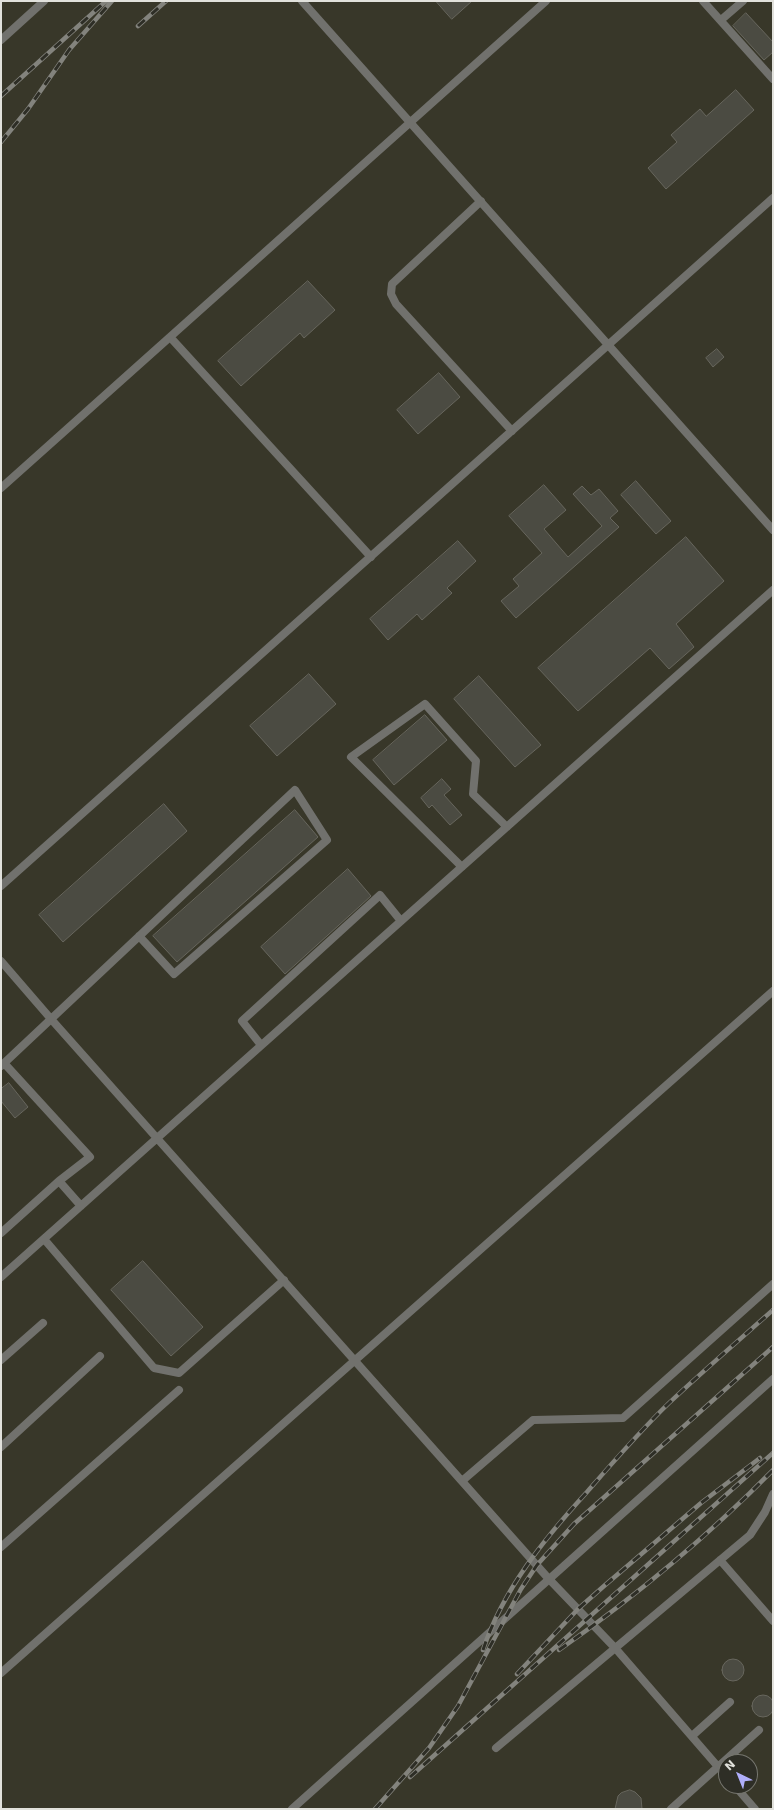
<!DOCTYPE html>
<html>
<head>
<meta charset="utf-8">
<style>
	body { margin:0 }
	#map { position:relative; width:774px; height:1810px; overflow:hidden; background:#2e2e26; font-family:"DejaVu Sans",sans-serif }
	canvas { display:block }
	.frame { position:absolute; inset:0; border:2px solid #e1e1dc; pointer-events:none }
	.north { position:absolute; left:718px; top:1754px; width:40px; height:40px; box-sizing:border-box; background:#2e2e26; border:1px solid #76766f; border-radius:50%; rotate:317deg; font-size:11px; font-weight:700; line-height:16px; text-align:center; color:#e1e1dc }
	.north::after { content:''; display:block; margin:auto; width:14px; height:18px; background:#afaefa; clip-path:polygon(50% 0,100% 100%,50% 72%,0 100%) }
</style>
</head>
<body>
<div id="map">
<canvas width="774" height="1810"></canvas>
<div class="frame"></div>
<div class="north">N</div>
</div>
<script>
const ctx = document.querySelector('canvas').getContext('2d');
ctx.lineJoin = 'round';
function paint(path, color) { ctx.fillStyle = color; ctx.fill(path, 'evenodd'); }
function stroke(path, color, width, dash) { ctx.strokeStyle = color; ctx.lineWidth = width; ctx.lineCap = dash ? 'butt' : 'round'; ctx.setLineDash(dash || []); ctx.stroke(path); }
paint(new Path2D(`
	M1,1H773V1809H1ZM726,1762H750V1786H726Z`), '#383729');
const building = new Path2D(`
	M436,1H472L452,19Z
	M746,13L773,42V52L764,60L733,26Z
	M736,90L754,110L666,189L648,168L677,142L671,135L700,109L706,116Z
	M308,281L335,310L304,338L300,333L241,386L218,361Z
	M717,349L724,357L713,367L706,358Z
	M439,373L460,397L418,434L397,410Z
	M636,481L671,521L656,534L621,495Z
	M544,485L566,510L544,529L568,557L602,526L573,494L582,486L591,495L599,489L618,511L610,518L619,527L516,618L501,601L519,586L513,579L542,553L509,516Z
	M686,537L724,581L676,624L694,647L669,669L650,648L578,711L538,668Z
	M458,541L476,561L447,588L452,593L422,620L417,614L388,640L370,619Z
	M309,674L336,704L277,756L250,726Z
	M479,676L541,745L515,767L454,699Z
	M425,715L447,740L394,785L373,760Z
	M442,779L451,789L444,795L462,815L450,825L432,805L429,808L421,798Z
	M164,804L187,831L63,942L39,915Z
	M295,810L318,837L177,962L153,936Z
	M348,869L371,896L285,974L261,947Z
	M9,1083L28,1107L15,1118L1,1101V1089Z
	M143,1261L203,1327L171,1356L111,1290Z
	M722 1670a11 11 0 1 1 22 0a11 11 0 1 1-22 0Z
	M752 1706a11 11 0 1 1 22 0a11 11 0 1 1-22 0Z
	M630,1790L635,1792L641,1798L642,1809H615L618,1796L621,1793Z`);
paint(building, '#4b4b42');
stroke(building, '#67665d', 1);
stroke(new Path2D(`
	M302,1L773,530
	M703,1L773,79
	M721,20L743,1
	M1,40L44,1
	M481,201L392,284L391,294L396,304L512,431
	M170,337L371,557
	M1,488L546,1
	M462,867L351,757L425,704L476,761L473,794L507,827
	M1,886L773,198
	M1,961L51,1019L548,1578L616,1649L726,1776
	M261,1045L242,1021L380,895L401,921
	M4,1063L90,1157L59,1181
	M1,1066C98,974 197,882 295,790L327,840L174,974L139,936
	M1,1233L59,1181L81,1206
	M44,1239L154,1368L179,1373L284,1280
	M1,1277L773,590
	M1,1360L43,1323
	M1,1447L100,1356
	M462,1481L533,1420L623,1418L773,1284
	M1,1547L179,1390
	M720,1560L773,1621
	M1,1673L773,991
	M692,1736L730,1702
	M496,1748L750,1535L765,1512L773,1494
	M735,1786L755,1809
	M292,1809L773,1379
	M671,1809L759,1730`), '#71716d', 8);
const rail = new Path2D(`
	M138,26L166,1
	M1,96L106,1
	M1,142L28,109L69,50L112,1
	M483,1650C503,1589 545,1538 587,1492C614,1461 640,1431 669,1403C703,1371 738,1341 773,1310
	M559,1650C636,1596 707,1537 773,1470
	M517,1674L578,1609L604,1586L701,1503L760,1458
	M410,1777L773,1453
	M375,1809L429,1748L458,1706L521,1589L537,1565L574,1524L773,1347`);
stroke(rail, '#83837d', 4.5);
stroke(rail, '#2e2e26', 3, [9]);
</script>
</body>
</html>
